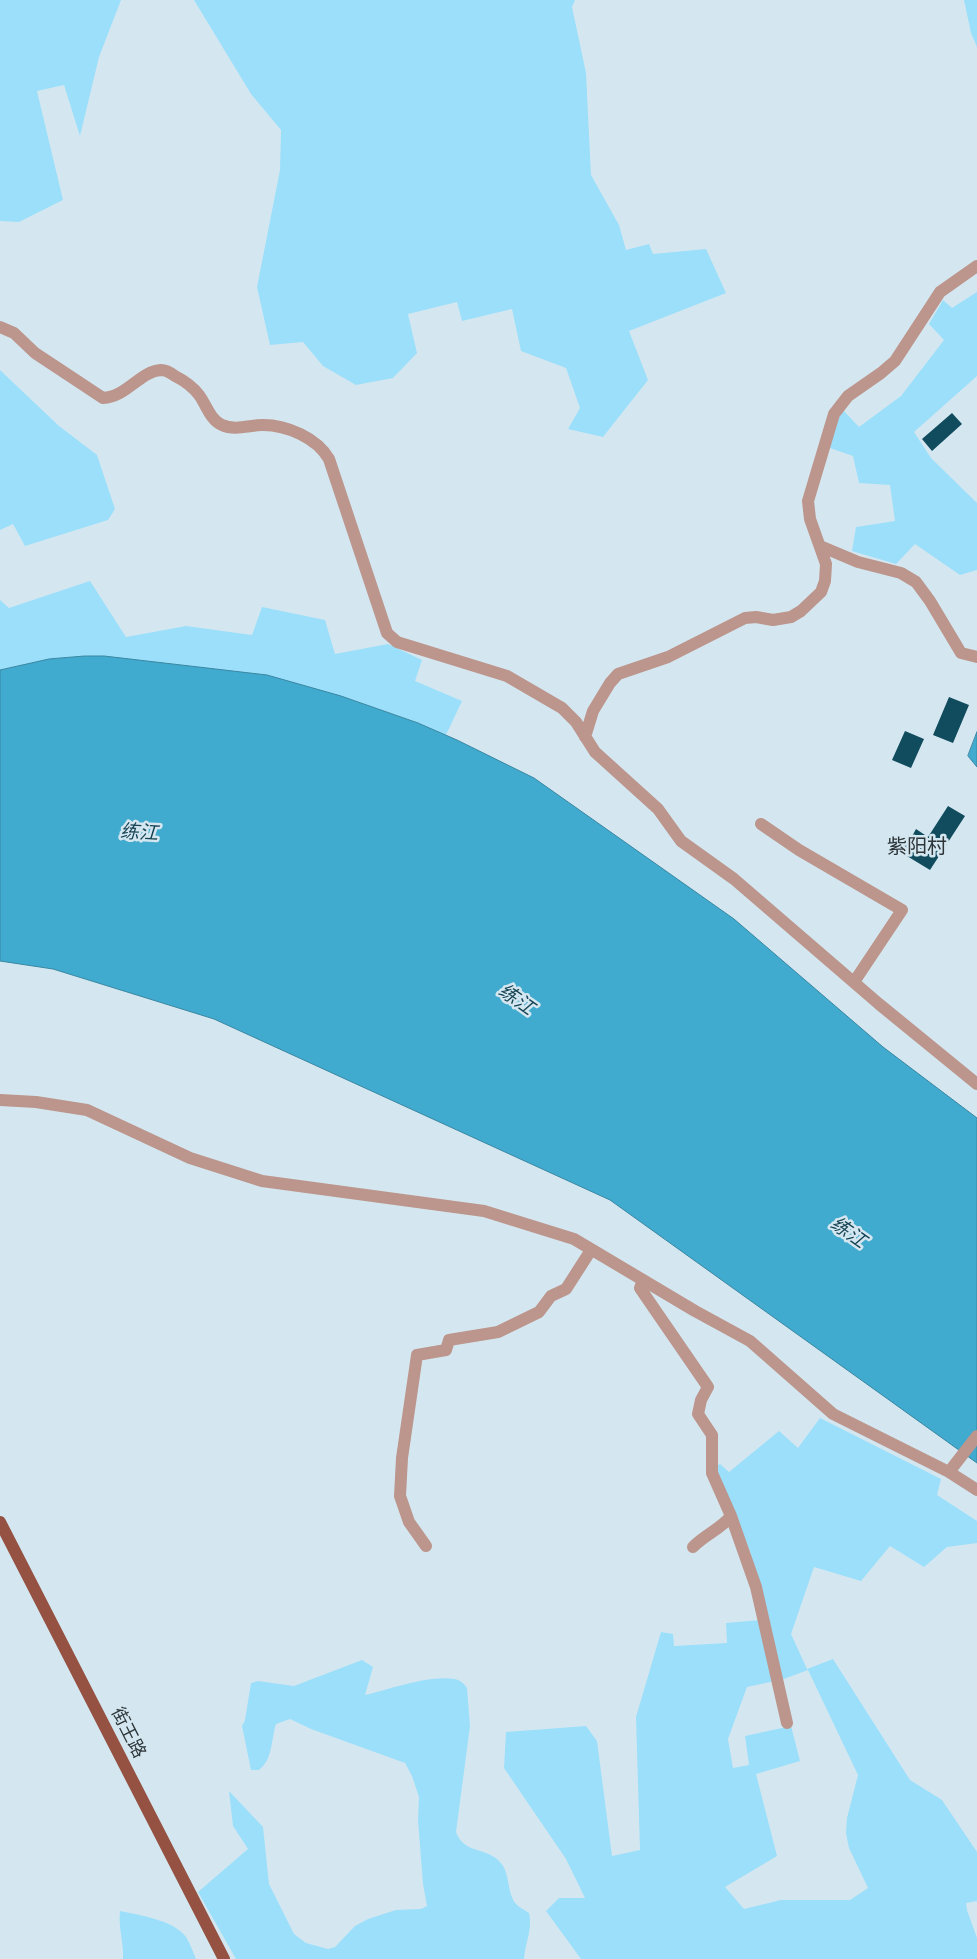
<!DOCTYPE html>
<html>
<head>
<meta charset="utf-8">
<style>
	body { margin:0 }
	canvas { display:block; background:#d4e7f0 }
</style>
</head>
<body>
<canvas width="977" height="1959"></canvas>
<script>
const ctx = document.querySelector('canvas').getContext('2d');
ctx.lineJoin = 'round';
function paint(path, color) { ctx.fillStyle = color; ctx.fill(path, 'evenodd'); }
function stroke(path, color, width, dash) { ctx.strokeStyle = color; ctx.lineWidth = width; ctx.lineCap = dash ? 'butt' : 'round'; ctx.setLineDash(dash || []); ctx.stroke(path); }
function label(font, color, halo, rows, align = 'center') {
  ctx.font = font + ' Lora,"Noto Sans SC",serif'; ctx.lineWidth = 5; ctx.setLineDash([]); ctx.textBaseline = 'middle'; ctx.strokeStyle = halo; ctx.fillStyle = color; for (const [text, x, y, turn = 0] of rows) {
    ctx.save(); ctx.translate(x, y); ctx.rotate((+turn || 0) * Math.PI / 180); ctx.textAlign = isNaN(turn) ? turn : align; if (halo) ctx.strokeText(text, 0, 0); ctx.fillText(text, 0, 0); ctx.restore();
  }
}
paint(new Path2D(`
	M0,0H121L99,57L80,136L64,85L37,91L63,200L19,222L0,221Z
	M194,0H575L572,7L586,73L591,175L619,225L626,250L649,244L653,254L706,249L726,293L629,331L648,380L603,437L568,429L580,408L566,368L521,351L512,309L462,321L457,302L408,314L417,353L393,378L356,385L323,366L303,342L270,345L257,287L280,170L281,130L251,94Z
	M964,0H977V47L971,33Z
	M977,292V376L914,432L931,458L977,503V570L960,575L915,544L896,564L852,551L856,527L895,521L890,485L859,483L853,456L827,447L841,408L859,427L901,396L944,340L929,324L943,300L952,308Z
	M0,370L59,426L97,455L115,509L108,520L25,546L13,524L0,530Z
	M90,581L126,637L186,626L252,635L262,607L325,620L335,654L388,644L422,660L415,681L462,701L446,735L418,723L341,696L104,656L49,659L0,670V600L9,608Z
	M820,1418L941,1479L937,1495L977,1521V1543L947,1547L924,1567L890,1546L861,1581L814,1567L791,1634L807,1669L833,1659L910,1780L942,1800L977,1852V1901L966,1903L967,1910L977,1938V1959H581L546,1911L559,1898H585L566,1859L504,1768L506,1732L586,1726L597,1741L612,1856L640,1850L636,1717L661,1632L673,1634L674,1646L727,1643L726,1623L761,1620L775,1681L747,1687L728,1739L733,1768L749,1765L745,1736L791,1726L800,1761L756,1774L777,1856L725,1887L744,1909L781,1900H850L868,1888L849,1848L846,1833L847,1818L858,1775L808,1670L781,1680L750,1551L718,1481L715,1467L720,1464L729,1472L779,1431L798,1448Z
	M362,1660L373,1667L365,1695C391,1689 428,1675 455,1679C460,1680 464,1683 467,1688L470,1726L456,1832C464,1854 486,1847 499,1861C511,1872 506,1892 516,1904C520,1908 525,1910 529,1913C533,1929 525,1943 524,1959H236L198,1892L248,1849L233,1826L229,1791L263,1827L269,1884L294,1934L306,1943L328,1949L335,1947L355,1926L368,1919L396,1910L421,1909L427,1906L423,1884L418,1820L419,1797L412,1776L405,1763L311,1729L290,1719L276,1724C271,1740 273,1759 259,1770H251L242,1726L245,1720L251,1683L258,1681L294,1686Z
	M120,1911C139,1915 174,1920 186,1937C190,1943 193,1952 196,1959H123C124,1942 118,1928 120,1911Z`), '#9cdffa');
const water = new Path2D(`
	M85,656H104L267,675L341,696L418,723L457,740L534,778L734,919L883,1047L977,1118V1463L610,1200L214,1019L53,969L0,961V670L49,659Z
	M977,732V767L968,756Z`);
paint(water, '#40aacf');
stroke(water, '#3a87a2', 1);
paint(new Path2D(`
	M952,413L962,424L932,451L922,439Z
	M949,697L969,705L953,743L933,735Z
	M905,731L924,739L911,768L892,760Z
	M948,806L965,816L930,870L897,850L905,836L910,840L916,829L928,837Z`), '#114b5e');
stroke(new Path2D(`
	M0,327L14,333L35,353L103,398C127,397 140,371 161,370C166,370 171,373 175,376C183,380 193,387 199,395C206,404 210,420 222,425C235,431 250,425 263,425C287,425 317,438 329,459L387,633L397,642L507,676L562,708L576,722L595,752L658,809L681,841L734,879L879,1004L977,1084
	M820,546L858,562L901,573L916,582L930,601L961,653L977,657
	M585,737L593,711L610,683L618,674L668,657L745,618L756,617L773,620L791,617L801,611L821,592L825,581L826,564L810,519L808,501L834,414L848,396L881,373L895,361L940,292L977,266
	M761,824L799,850L902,910L854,982
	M0,1100L36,1102L87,1110L190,1158L262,1181L484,1211L574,1239L695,1311L750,1341L833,1414L949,1472L977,1490
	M643,1280L640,1288L708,1387L701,1400L698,1414L712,1435V1473L731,1516C721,1529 704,1535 693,1547
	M949,1472L977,1436
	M731,1516L756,1587L787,1723
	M426,1546L409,1522L400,1496L402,1458L417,1355L446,1350L449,1340L498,1332L539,1312L551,1296L566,1289L591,1250`), '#bc958c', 12);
stroke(new Path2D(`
	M0,1522L224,1959`), '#955243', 12);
label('18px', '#2d3538', '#d4e7f0', [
	["街王路",128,1733,63]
]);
label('italic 19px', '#164353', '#d4e7f0', [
	["练江",139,833,3],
	["练江",516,1000,35],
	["练江",848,1233,35]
]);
label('20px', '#2d3538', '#d4e7f0', [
	["紫阳村",917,847]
]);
</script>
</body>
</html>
